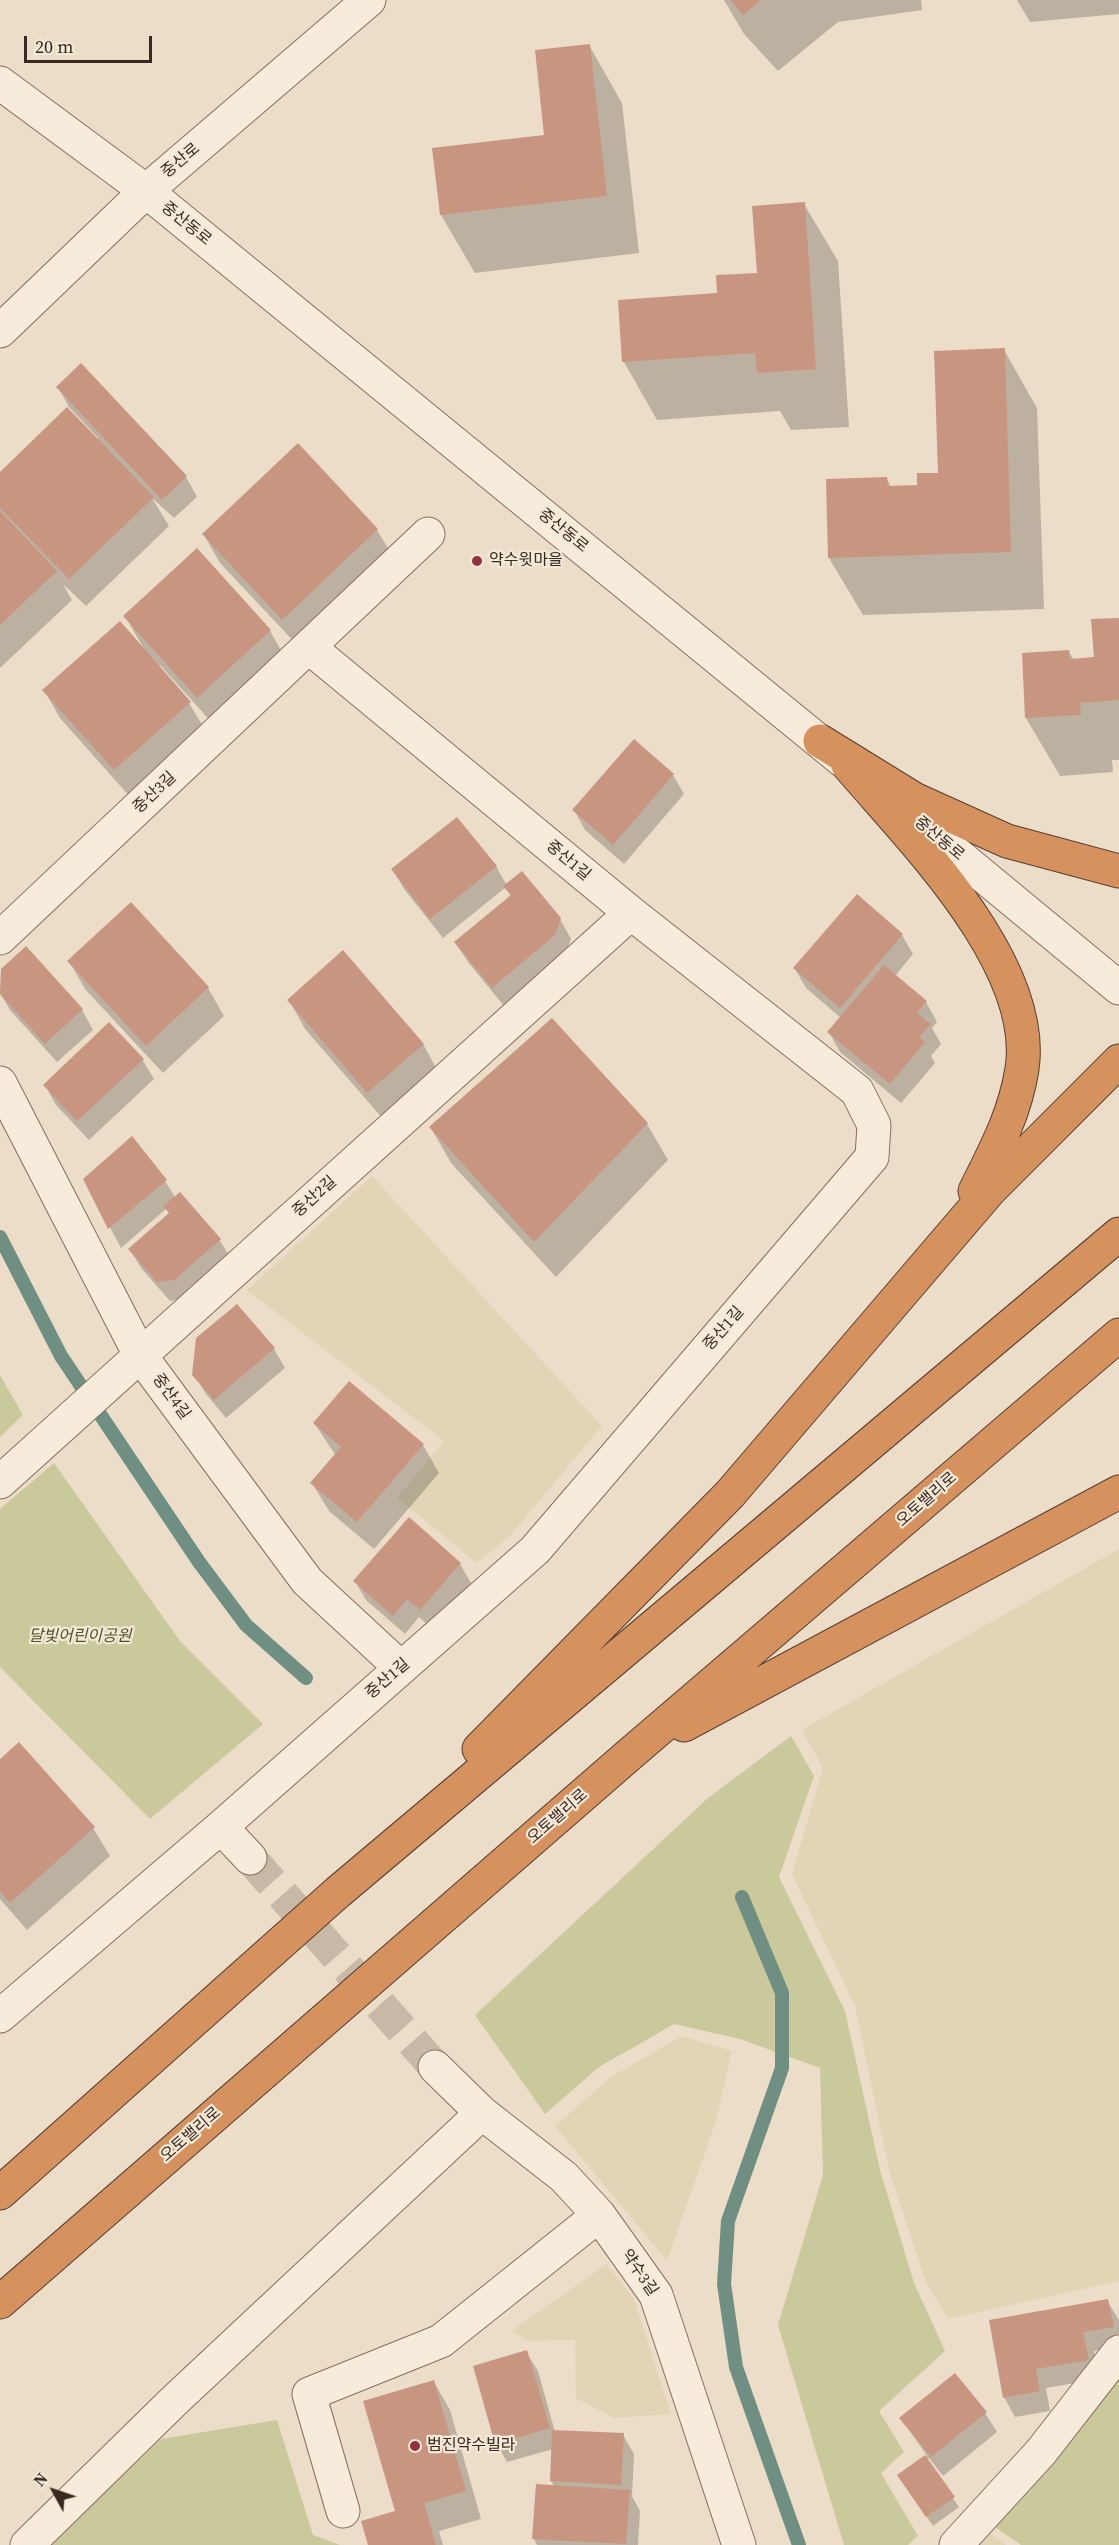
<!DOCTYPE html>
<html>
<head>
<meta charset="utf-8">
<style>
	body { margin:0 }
	#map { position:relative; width:1119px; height:2545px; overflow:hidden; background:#ecddc8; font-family:"Source Serif 4",serif }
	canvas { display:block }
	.north { position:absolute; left:24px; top:2461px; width:60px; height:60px; -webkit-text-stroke:4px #f4e8d7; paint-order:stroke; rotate:310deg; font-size:16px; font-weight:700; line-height:24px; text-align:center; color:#382921 }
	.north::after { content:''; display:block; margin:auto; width:21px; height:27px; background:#382921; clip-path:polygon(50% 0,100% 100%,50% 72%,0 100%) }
	.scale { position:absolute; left:24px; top:36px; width:128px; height:27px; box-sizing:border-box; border:3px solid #382921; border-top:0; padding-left:8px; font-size:18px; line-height:21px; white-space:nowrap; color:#382921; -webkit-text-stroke:4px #f4e8d7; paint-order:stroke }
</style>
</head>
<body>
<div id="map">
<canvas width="1119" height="2545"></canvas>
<div class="north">N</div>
<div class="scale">20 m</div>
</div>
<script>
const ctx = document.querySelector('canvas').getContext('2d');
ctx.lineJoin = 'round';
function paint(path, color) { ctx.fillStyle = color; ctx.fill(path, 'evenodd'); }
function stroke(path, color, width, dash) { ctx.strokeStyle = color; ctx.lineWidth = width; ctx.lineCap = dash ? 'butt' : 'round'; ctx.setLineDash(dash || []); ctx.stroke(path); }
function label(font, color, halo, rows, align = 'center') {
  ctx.font = font + ' "Source Serif 4","Noto Sans KR",serif'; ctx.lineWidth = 4.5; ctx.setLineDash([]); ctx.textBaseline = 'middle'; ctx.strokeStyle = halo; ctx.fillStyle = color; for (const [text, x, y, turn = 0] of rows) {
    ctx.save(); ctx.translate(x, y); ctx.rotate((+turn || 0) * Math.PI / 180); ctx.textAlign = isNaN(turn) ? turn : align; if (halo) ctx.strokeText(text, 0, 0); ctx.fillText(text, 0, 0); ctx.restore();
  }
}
paint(new Path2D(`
	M372,1176L602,1426L509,1537L477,1563L397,1498L444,1441L247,1290Z
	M1119,1549V2281L948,2319L925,2280L889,2170L855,2006L792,1874L823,1768L802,1730Z
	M682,2036L732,2051L716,2121L667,2261L555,2126L611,2077Z
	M607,2264L634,2299L671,2414L614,2418L576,2398L575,2340L528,2341L511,2331Z
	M990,2533L1006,2545H977Z`), '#e1d5b6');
paint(new Path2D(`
	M0,1375L23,1415L0,1437Z
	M54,1463L180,1641L263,1724L150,1819L0,1667V1509Z
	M791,1736L814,1776L779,1877L845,2011L880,2170L914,2283L945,2351L879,2411L904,2452L881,2473L918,2536L908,2545H844L778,2325L823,2175L820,2068L740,2039L674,2024L599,2067L545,2114L475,2015L708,1798Z
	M1119,2380V2545H1021L995,2527Z
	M277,2420L313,2535L340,2545H50L161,2439Z`), '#cac99c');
paint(new Path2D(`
	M724,0H921L922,10L838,22L778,71L744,34Z
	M1017,0H1119V14L1030,22Z
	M589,45L622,103L639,253L475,273L441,215L434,149L546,136Z
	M804,204L838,261L849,427L791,430L780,411L657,420L624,362L620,302L719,294L759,274Z
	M1004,350L1037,408L1044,609L863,615L829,558L887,479L891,487L919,486L940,474Z
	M58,387L186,477L197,497L174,518L152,498L169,526L86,606L63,584L72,600L0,668V474L98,438L69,407Z
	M377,530L394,558L299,647L220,563L204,535Z
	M197,550L270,631L286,659L214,725L160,665L158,667L189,703L206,731L131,798L60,718L44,690L144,649L125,616Z
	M1119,619V760H1112L1113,772L1060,776L1026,718L1069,652L1074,660L1096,658Z
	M673,775L684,794L624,864L585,830L574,810Z
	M496,866L507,886L560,919L571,939L565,955L504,1006L468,962L456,943L511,897L506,887L443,938L404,889L393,870Z
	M902,935L913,954L895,976L926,1002L937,1022L932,1028L941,1044L931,1056L935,1063L901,1103L840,1052L829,1032L841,1018L806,988L795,969Z
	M26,948L82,1010L93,1030L57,1062L10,1010L0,993L2,970Z
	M69,961L208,988L224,1016L163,1073L85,989Z
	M289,1000L423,1044L439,1073L384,1120L305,1029Z
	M552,1021L647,1124L668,1160L556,1277L451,1163L431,1128Z
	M142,1059L154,1079L89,1140L56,1105L45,1085Z
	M85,1180L165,1181L175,1197L219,1239L231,1259L185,1299L170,1301L141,1268L130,1249L170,1214L167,1208L121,1248Z
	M274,1349L285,1368L226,1418L206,1394L194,1374Z
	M315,1424L423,1445L439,1473L374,1549L329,1511L312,1483L336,1456Z
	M460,1564L471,1583L432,1629L419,1617L405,1634L366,1600L355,1581Z
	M0,1761L93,1828L110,1856L27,1930L0,1899Z
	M1107,2301L1119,2320V2347L1094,2351L1099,2379L1046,2388L1050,2411L1015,2417L1004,2397Z
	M526,2352L538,2371L555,2432L623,2435L634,2454L632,2496L640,2511L638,2545H537L534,2539L555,2487L551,2481L553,2449L507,2462L496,2443Z
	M434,2382L450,2410L481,2519L439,2531L443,2545H369L396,2512Z
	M985,2413L997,2432L943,2476L929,2458L927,2460L959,2507L933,2526L898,2475L927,2456L901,2418Z`), '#0003');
stroke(new Path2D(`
	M0,1237L61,1356L199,1562L246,1625L306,1678
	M742,1897L782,1993V2068L728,2221L724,2284L736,2367L799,2545`), '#6f8f83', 14);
paint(new Path2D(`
	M730,0H761L743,15Z
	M590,44L607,196L440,215L432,148L544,135L535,50Z
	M805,202L816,369L757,373L755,353L622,362L618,300L717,293L716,275L757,273L752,206Z
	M1005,348L1011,552L828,558L826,479L887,477L888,486L917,485V473H938L934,351Z
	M81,363L187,476L162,500L56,387Z
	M67,407L154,497L69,579L0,508V472Z
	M298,443L378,529L282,620L202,534Z
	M0,511L57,571L0,625Z
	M197,548L271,630L197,698L123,616Z
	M1119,618V700L1080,703L1081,715L1025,718L1022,653L1069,650L1070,659L1094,657L1091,619Z
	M120,621L191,702L114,770L42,690Z
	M634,739L674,774L613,845L572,810Z
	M457,817L497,866L430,919L391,869Z
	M522,871L561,918L555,935L492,988L454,942L511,895L503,886Z
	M857,894L903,934L840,1008L793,968Z
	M131,902L209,987L146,1046L67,961Z
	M26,946L83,1009L45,1044L0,994L1,969Z
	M343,950L424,1044L367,1093L287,1000Z
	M884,965L927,1001L917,1013L931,1024L919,1037L925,1042L890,1084L827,1032Z
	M552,1018L648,1123L534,1242L429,1127Z
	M109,1022L144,1059L77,1121L43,1085Z
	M132,1136L167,1180L108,1229L83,1179Z
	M180,1192L221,1239L174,1280L157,1282L128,1249L169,1213L163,1206Z
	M237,1304L275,1348L214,1400L192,1375L196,1338Z
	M349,1381L424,1444L357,1522L310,1483L341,1447L313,1423Z
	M409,1517L461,1563L420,1610L407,1599L393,1616L353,1581Z
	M19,1742L95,1827L10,1903L0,1891V1759Z
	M1108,2299L1114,2327L1083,2332L1089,2360L1036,2369L1040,2391L1003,2398L989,2320Z
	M527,2350L550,2428L495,2444L473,2366Z
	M955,2373L987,2412L931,2457L899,2418Z
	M434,2380L466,2491L424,2503L436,2545H368L361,2521L395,2511L363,2401Z
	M552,2430L624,2433L621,2485L550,2481Z
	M925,2455L955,2497L926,2517L897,2475Z
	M536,2484L630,2490L626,2544L532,2539Z`), '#c89580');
stroke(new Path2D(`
	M250,1858L435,2067`), '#c8b9a7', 33, [33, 16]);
const minor = new Path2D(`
	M0,83L146,191L842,760
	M0,331L146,191L369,0
	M889,798L1119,988
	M0,938L428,534
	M0,1083L140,1355L307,1581L401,1668
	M0,1482L631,913
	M221,1827L250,1858
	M0,2016L221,1827L535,1550L872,1157L874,1125L857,1091L631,913L310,648
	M435,2067L482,2113L564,2177L599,2215L656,2295L739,2545
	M343,2511L309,2394L441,2341L599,2215
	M27,2545L175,2400L482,2113
	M956,2545L1041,2452L1119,2352`);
const highway = new Path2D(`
	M820,741L914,799L1007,841L1119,871
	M848,765C911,839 1038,964 1022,1069C1015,1114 995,1151 975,1191
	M684,1725L1119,1492
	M479,1749L730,1494L990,1190L1119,1061
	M0,2193L338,1892L1119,1234
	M0,2302L630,1754L1119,1335`);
stroke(minor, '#876e5e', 35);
stroke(highway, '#553e32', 35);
stroke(minor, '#f7ebdb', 33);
stroke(highway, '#d6925e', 33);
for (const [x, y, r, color] of [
	[477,561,6,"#93313e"],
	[415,2446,6,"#93313e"]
]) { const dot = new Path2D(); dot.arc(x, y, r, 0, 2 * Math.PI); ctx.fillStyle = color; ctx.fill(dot); stroke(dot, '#f4e8d7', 2); }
label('16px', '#382921', '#f4e8d7', [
	["중산로",181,161,-40],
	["중산동로",186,224,39],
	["중산동로",563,531,39],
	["중산3길",155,793,-43],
	["중산동로",939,839,40],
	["중산1길",568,861,40],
	["중산2길",315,1197,-42],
	["중산1길",724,1329,-49],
	["중산4길",171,1397,54],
	["오토밸리로",927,1500,-41],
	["중산1길",388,1679,-41],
	["오토밸리로",558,1817,-41],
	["오토밸리로",191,2135,-41],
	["약수3길",639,2273,56]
]);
label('16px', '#382921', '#f4e8d7', [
	["약수윗마을",489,561],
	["범진약수빌라",427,2446]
], 'left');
label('italic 16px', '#4e5428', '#f4e8d7', [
	["달빛어린이공원",80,1637]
]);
</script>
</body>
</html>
